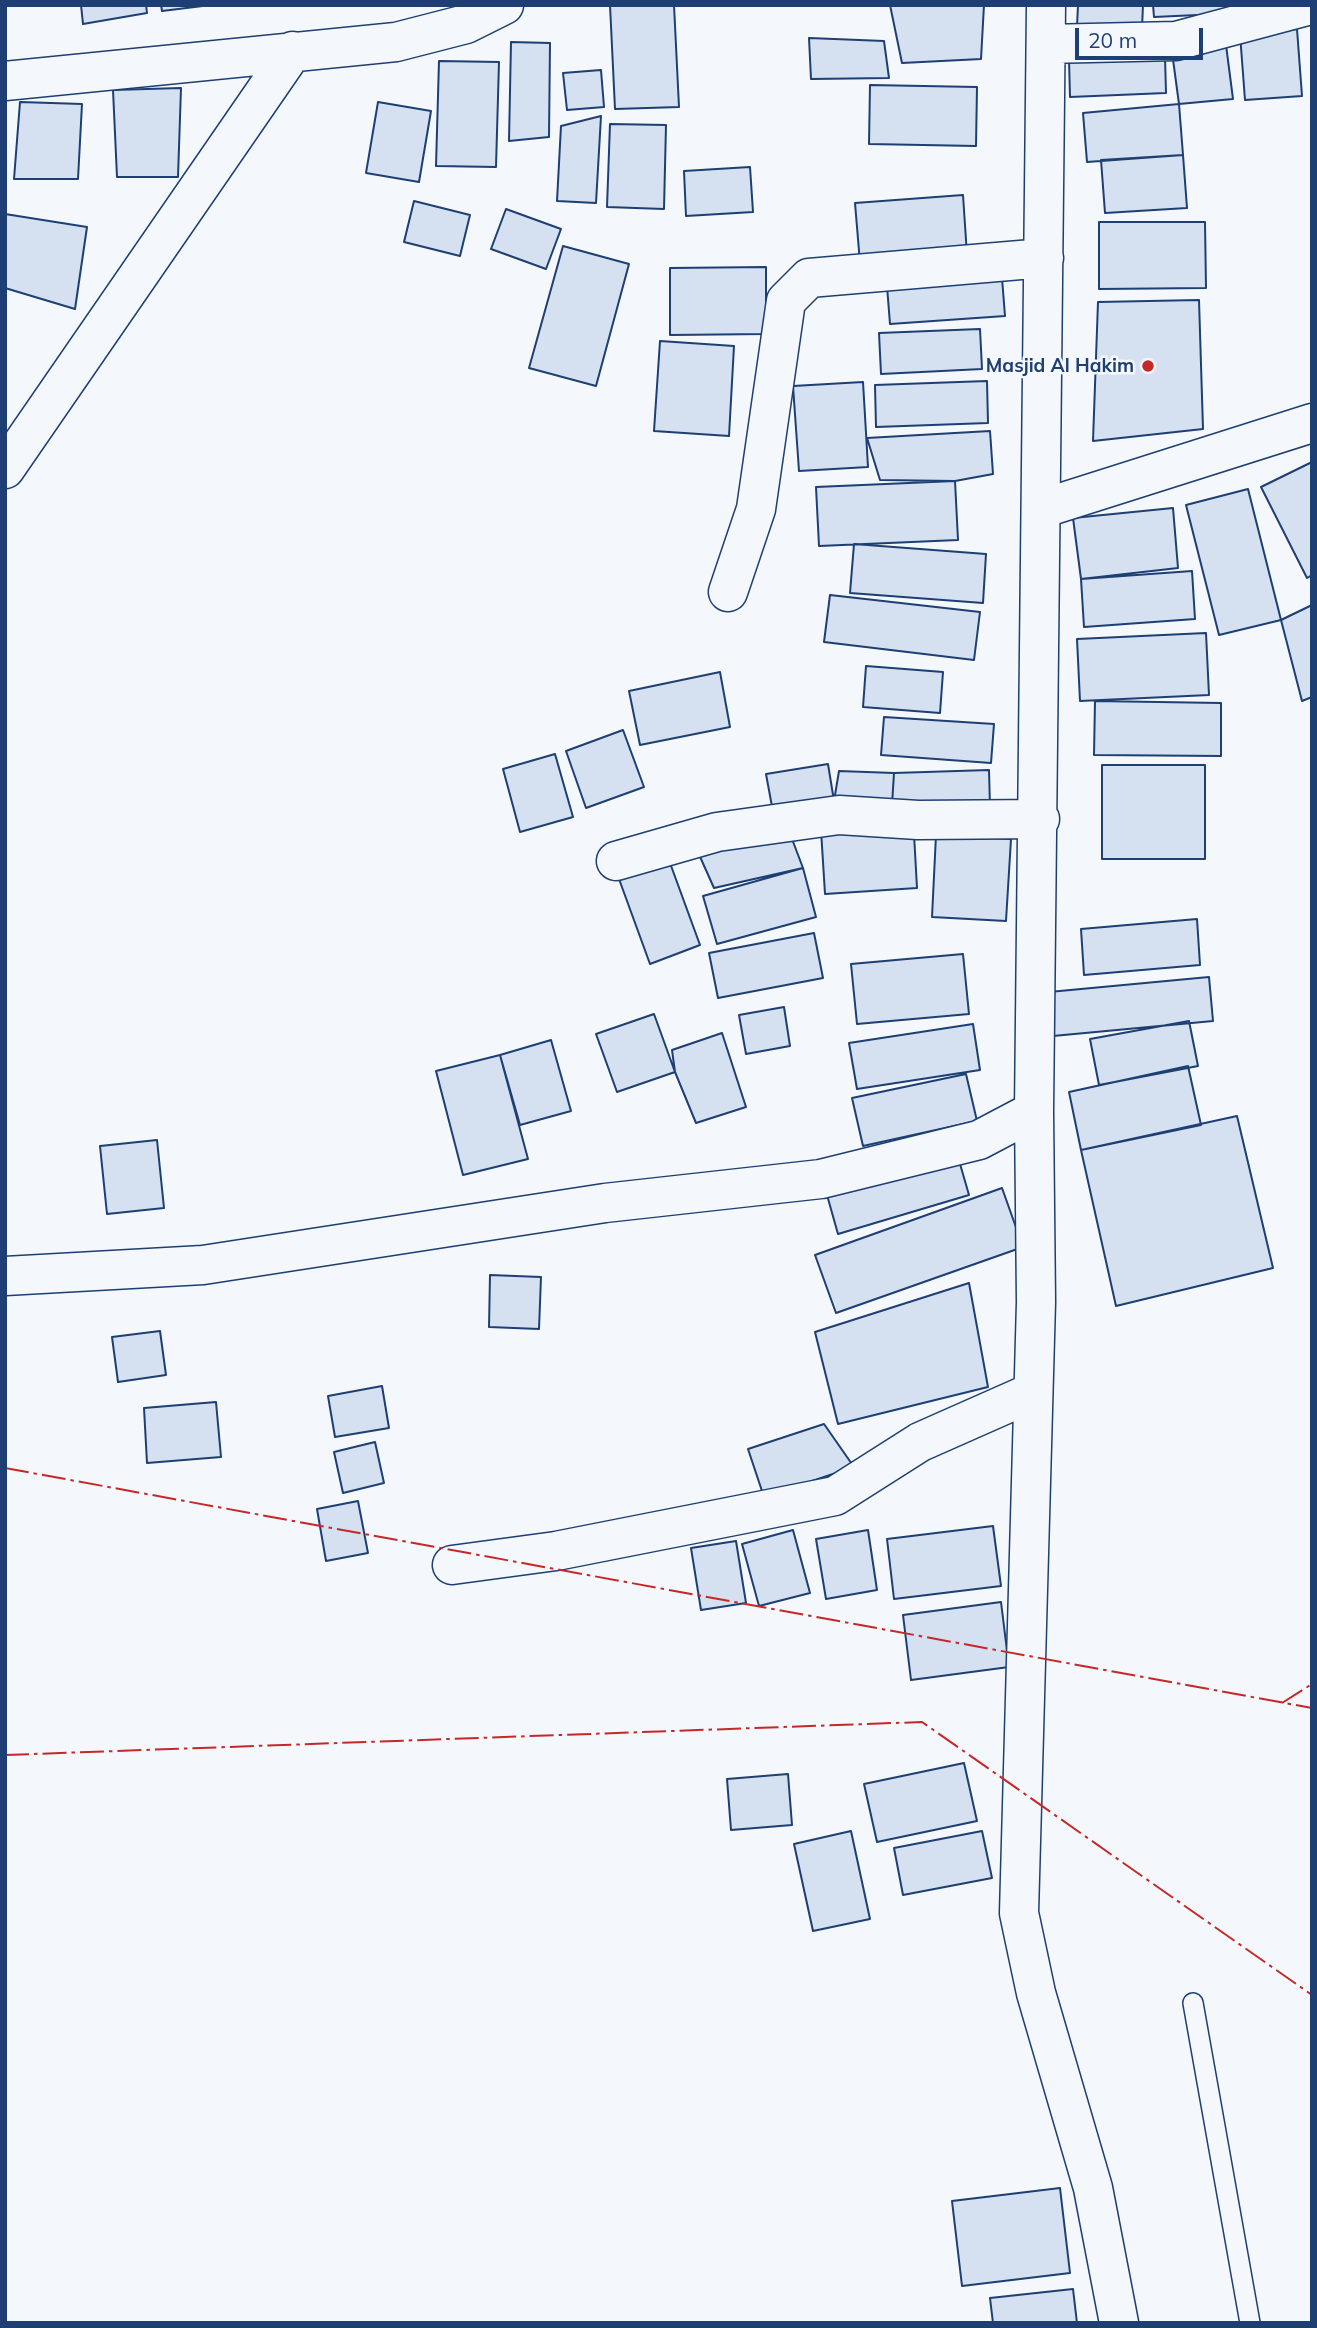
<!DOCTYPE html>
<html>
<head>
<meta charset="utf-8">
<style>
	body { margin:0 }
	#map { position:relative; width:1317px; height:2328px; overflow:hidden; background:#f4f7fb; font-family:Mulish,sans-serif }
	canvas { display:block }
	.frame { position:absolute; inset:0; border:7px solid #1d3f73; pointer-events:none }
	.scale { position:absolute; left:1075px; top:28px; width:128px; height:32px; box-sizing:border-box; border:4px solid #1d3f73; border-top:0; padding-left:9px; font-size:21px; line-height:24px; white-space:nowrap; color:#1d3f73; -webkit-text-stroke:5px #f4f7fb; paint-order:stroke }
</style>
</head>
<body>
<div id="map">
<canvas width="1317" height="2328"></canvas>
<div class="frame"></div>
<div class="scale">20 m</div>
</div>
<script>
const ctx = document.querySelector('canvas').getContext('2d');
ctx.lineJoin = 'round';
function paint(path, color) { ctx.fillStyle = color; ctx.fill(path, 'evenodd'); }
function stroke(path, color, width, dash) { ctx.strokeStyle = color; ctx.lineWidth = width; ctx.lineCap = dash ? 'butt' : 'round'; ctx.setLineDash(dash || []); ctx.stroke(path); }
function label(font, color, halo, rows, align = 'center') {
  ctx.font = font + ' Mulish,sans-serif'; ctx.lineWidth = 5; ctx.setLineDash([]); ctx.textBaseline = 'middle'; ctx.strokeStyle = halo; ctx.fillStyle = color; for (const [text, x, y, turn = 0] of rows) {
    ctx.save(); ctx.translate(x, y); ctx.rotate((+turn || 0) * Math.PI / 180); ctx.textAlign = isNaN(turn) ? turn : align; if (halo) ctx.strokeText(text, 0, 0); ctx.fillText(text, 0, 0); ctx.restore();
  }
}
const building = new Path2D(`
	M81,5H146L147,13L83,24Z
	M161,5H211L162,11Z
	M610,5H674L679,107L615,109Z
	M890,5H984L981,59L902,63Z
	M1078,5H1143L1142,28L1077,26Z
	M1153,5H1241V13L1154,17Z
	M1297,29L1302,96L1245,100L1240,34Z
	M809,38L884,41L889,78L811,79Z
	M511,42L550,43L549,137L509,141Z
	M1226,45L1233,99L1179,104L1172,52Z
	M1165,57L1166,93L1070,97L1069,60Z
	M439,61L499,62L496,167L436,166Z
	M601,70L604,107L567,110L563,73Z
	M870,85L977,87L976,146L869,144Z
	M181,88L178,177H117L113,90Z
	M20,102L82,104L78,179H14Z
	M378,102L431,111L419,182L366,173Z
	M1179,104L1183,155L1087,162L1083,113Z
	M601,116L596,203L557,201L561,126Z
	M610,124L666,125L664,209L607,207Z
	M1183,155L1187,208L1105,213L1101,160Z
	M750,167L753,212L686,216L684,171Z
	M963,195L967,255L860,263L855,203Z
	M414,201L470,215L460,256L404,242Z
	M506,209L561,229L546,269L491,249Z
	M5,214L87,227L75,309L5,288Z
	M1099,222H1205L1206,288L1099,289Z
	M563,246L629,264L596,386L529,368Z
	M766,267V334L670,335V268Z
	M1002,278L1005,316L890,324L887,286Z
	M1199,300L1203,429L1093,441L1098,302Z
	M980,329L982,369L881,374L879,333Z
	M660,341L734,346L729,436L654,431Z
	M987,381L988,423L876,427L875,385Z
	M863,382L868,467L799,471L793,386Z
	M990,431L993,474L955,481L880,480L867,438Z
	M1312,462V575L1307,578L1261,487Z
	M955,481L958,540L819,546L816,487Z
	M1248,489L1281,620L1219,635L1186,505Z
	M1173,508L1178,568L1081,579L1073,518Z
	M854,544L986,554L983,603L850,593Z
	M1192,571L1195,619L1084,627L1081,579Z
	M830,595L980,612L974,660L824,642Z
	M1312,605V697L1302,701L1281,620Z
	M1206,633L1209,695L1080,701L1077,639Z
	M866,666L943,672L940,713L863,707Z
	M720,672L730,727L640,745L629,691Z
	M1095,701L1221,703V756L1094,755Z
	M884,717L994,724L991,763L881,755Z
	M623,730L644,787L586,808L566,751Z
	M555,754L573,817L520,832L503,769Z
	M828,764L834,801L773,812L766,774Z
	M1102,765H1205V859H1102Z
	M989,770L990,807L892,805L894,773Z
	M839,771L894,773L892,805L834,801Z
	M821,830L914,834L917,888L825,894Z
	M789,831L803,868L714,888L697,850Z
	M936,835L1011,839L1006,921L932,917Z
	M670,863L700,945L650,964L619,879Z
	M803,868L816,917L717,944L703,896Z
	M1197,919L1200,965L1084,975L1081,929Z
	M814,933L823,978L718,998L709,953Z
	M963,954L969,1014L857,1024L851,964Z
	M1209,977L1213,1021L1053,1036L1049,992Z
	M784,1007L790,1046L746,1054L739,1015Z
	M654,1014L675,1072L617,1092L596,1034Z
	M1189,1021L1198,1066L1099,1085L1090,1039Z
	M973,1024L980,1070L857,1089L849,1043Z
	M722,1033L746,1107L696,1123L675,1072L672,1050Z
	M551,1040L571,1111L520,1125L500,1055Z
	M500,1055L528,1159L463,1175L436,1071Z
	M1188,1066L1201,1125L1081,1150L1069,1092Z
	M966,1074L977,1121L863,1146L852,1098Z
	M1237,1116L1273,1268L1116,1306L1081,1150Z
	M157,1140L164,1208L107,1214L100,1146Z
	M958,1157L969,1195L838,1234L827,1195Z
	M1002,1188L1023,1247L836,1313L815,1255Z
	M490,1275L541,1277L539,1329L489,1327Z
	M969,1283L988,1387L838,1424L815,1332Z
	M160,1331L166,1375L118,1382L112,1337Z
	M382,1386L389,1428L335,1437L328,1396Z
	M216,1402L221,1457L147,1463L144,1408Z
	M824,1424L854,1467L764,1497L748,1449Z
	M375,1442L384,1483L343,1493L334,1452Z
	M358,1501L368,1553L326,1561L317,1509Z
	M993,1526L1001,1586L894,1599L887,1539Z
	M793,1530L810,1593L759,1606L742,1544Z
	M868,1530L877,1590L826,1599L816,1539Z
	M736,1541L746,1603L701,1610L691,1548Z
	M1001,1602L1009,1667L911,1680L903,1615Z
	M964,1763L977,1821L877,1842L864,1784Z
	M788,1774L792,1825L731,1830L727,1779Z
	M851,1831L870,1919L813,1931L794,1844Z
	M982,1831L992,1878L903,1895L894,1848Z
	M1060,2188L1070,2273L962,2286L952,2201Z
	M1073,2289L1077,2323H993L990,2298Z`);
paint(building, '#d5e0f0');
stroke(building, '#1d3f73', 2);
const lane = new Path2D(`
	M1193,2003L1250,2323`);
const street = new Path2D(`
	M1046,5L1034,1111L1036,1302L1019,1913L1036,1993L1093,2188L1119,2323
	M1047,44L1176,41L1311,5
	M5,81L396,42L466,24L504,5
	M5,469L293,51
	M1041,509L1312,423
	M728,592L756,509L786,301L809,278L1044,258
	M616,861L717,832L839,815L918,820L1040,819
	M5,1276L203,1265L605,1203L821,1179L979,1140L1034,1111
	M452,1565L556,1551L835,1496L920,1442L1033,1392`);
stroke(lane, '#1d3f73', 22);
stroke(street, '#1d3f73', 41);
stroke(lane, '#f4f7fb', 19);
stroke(street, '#f4f7fb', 38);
stroke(new Path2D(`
	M5,1468L1312,1708
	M1282,1703L1312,1684
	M5,1755L922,1722L1312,1995`), '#c62828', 2, [24, 5, 3.5, 5]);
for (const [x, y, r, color] of [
	[1148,366,7,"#c62828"]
]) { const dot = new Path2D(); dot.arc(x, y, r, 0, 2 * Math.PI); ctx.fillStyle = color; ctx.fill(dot); stroke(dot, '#f4f7fb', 2.5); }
label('bold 19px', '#1d3f73', '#f4f7fb', [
	["Masjid Al Hakim",1134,366]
], 'right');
</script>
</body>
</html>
